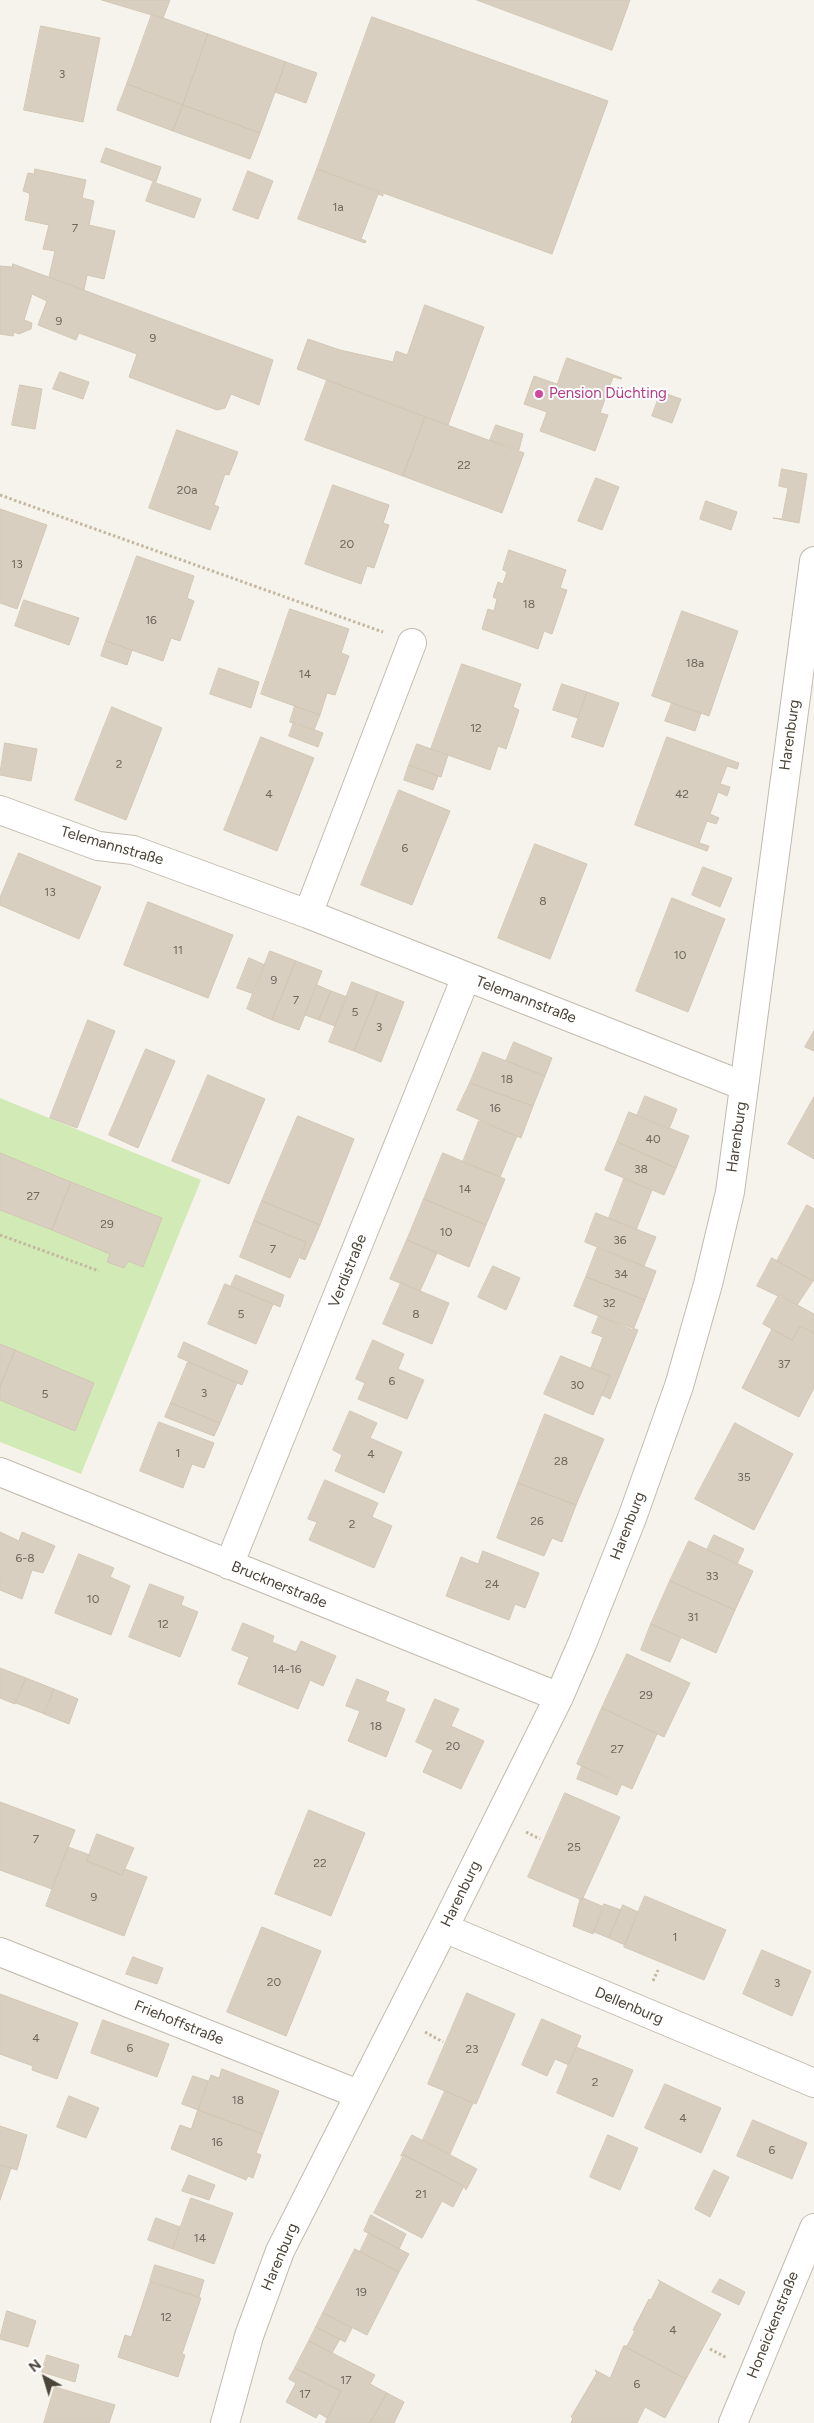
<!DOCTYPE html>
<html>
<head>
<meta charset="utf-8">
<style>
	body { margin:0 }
	#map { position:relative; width:814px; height:2423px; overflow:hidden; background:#f6f3ec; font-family:Figtree,sans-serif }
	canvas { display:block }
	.north { position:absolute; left:20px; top:2353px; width:50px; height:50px; -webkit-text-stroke:4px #fff; paint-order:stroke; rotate:321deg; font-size:14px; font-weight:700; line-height:20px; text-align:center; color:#4b4439 }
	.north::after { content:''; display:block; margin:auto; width:18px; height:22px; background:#4b4439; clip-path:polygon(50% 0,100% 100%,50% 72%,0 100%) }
</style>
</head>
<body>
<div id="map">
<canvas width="814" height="2423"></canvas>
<div class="north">N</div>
</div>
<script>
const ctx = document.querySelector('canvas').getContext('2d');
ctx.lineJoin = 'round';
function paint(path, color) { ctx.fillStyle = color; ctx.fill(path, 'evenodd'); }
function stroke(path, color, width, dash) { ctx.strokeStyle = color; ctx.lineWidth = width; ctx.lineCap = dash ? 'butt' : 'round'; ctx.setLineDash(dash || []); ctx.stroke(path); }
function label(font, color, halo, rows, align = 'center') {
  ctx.font = font + ' Figtree,sans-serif'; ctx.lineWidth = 4; ctx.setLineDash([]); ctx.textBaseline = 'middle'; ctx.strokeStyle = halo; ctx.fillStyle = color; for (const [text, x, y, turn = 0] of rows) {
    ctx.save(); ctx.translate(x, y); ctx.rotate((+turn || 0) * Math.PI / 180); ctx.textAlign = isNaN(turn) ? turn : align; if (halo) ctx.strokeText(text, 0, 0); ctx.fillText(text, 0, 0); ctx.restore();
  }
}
paint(new Path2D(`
	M0,1098L201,1180L81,1474L0,1442Z`), '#d2eab5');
const building = new Path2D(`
	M102,0H170L163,18Z
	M477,0H630L612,50Z
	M152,14L208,34L183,105L127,84Z
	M372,17L608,101L552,254L317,169Z
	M41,26L100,38L83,122L24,110Z
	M208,34L286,62L260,133L183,105Z
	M286,62L317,73L306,103L275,92Z
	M127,84L183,105L173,131L117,110Z
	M183,105L260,133L250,159L173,131Z
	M106,148L161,167L156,182L101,162Z
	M35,169L86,180L82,198L94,201L89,225L115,231L104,279L87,275L84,290L49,277L55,251L43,249L49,225L25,220L30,196L29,193L23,191L28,173L34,174Z
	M317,169L383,194V196L378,194L361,239L366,241L365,243L298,219Z
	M248,171L273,181L258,219L233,210Z
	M153,182L201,199L194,218L146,201Z
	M13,264L273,360L259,405L231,394L225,408L217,410L129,377L137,354L79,333L76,340L38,325L47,301L32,294L24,320L32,323L31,329L19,334L14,332L13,336L0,334V266L12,267Z
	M425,305L484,327L448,425L297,369L308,339L340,350L393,362L396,351L407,355Z
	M567,358L622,378L621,379L613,377L600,413L608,415L595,451L540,431L547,412L524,404L534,376L557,384Z
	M60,372L89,382L83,399L53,389Z
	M327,380L425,417L403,476L305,440Z
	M20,385L42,389L35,429L12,425Z
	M661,392L681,399L672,423L652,416Z
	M425,417L524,453L502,513L403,476Z
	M496,425L523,434L519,450L490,440Z
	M177,430L238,452L229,475L225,474L214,505L219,507L210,530L149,508Z
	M782,469L807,474L799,523L773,518L782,519L788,488L779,486Z
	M596,478L619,487L602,530L578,521Z
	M333,485L389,505L383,523L389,525L374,568L367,566L361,584L305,564Z
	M706,501L737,512L731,530L700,519Z
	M0,509L47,525L17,609L0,603Z
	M509,550L566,570L560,588L567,590L552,634L544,631L538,649L482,629L488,609L494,611L497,599L493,597L498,582L503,584L507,572L503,570Z
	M137,556L194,576L187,598L194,601L180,641L171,638L163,661L106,641Z
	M24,600L79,618L69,645L15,626Z
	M290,609L349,629L341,653L349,656L335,695L327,693L320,715L261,694Z
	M682,611L738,631L709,716L652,696Z
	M106,641L132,650L127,665L101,656Z
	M462,664L521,684L513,707L519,710L506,749L498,746L490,770L431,749Z
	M219,668L259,682L251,708L210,694Z
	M562,684L587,692L578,718L553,710Z
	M587,692L619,703L603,747L572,737Z
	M672,703L701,713L695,731L665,721Z
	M295,706L320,715L314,730L290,722Z
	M112,707L162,728L126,820L75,800Z
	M294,722L323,733L318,747L289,736Z
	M261,737L314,758L277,851L224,830Z
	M667,737L739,763L737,769L727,766L720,784L730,787L727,796L718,792L710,814L719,818L716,824L707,821L699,843L709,846L707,851L635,825Z
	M5,743L37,749L31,781L0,775Z
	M417,744L448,755L441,777L409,765Z
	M409,765L438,776L433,790L404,780Z
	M399,790L450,811L412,905L361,885Z
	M535,844L587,864L550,959L498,938Z
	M19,853L101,887L79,939L0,905V898Z
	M703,867L732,878L720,907L692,895Z
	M672,898L725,919L688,1012L636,991Z
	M148,902L233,935L208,998L124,965Z
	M270,951L296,961L272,1020L247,1009Z
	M249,958L265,965L254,994L237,988Z
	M296,961L322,971L299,1030L272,1020Z
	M352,982L378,992L354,1051L329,1042Z
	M317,985L331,991L319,1020L305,1015Z
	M331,991L347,997L335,1026L319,1020Z
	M378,992L404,1002L381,1062L354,1051Z
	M88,1020L115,1031L77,1128L50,1118Z
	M814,1031V1051L805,1047Z
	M514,1042L552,1058L545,1076L506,1061Z
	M146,1049L175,1061L138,1148L109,1135Z
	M483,1052L545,1076L533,1106L470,1083Z
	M208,1075L265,1099L229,1184L172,1161Z
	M470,1083L533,1106L521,1138L457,1110Z
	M645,1096L677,1109L669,1129L637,1116Z
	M814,1097V1159L788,1144Z
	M629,1112L689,1136L676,1168L617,1142Z
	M298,1116L354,1139L320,1225L262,1201Z
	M479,1121L517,1136L500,1177L463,1162Z
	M617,1142L676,1168L664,1195L605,1170Z
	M0,1153L71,1182L52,1230L0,1210Z
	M443,1153L505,1179L486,1225L424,1199Z
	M624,1179L652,1190L636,1230L609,1218Z
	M71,1182L162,1218L143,1267L128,1261L124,1268L107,1262L110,1254L52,1230Z
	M424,1199L486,1225L469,1267L407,1240Z
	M262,1201L320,1225L305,1260L300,1258L306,1242L254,1221Z
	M807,1205L814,1209V1281L777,1261Z
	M596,1213L656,1237L644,1266L585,1242Z
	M254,1221L306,1242L290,1278L240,1257Z
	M407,1240L437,1253L420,1291L390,1279Z
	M597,1248L656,1271L645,1300L586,1277Z
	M772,1258L813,1281L797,1305L757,1286Z
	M493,1266L520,1278L506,1310L478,1297Z
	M236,1275L284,1295L280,1307L231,1286Z
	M586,1277L645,1300L633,1330L574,1306Z
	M401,1283L449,1303L432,1344L383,1324Z
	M225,1284L273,1304L256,1344L208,1324Z
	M779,1295L814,1314V1333L800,1326L792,1340L763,1324Z
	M599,1316L638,1330L610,1399L602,1395L610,1376L591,1368L603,1337L592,1333Z
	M800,1326L814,1333V1388L799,1417L742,1388L772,1329L792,1340Z
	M373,1340L404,1354L398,1369L424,1380L407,1419L358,1399L365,1383L356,1379Z
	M184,1342L248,1371L242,1385L178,1357Z
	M0,1344L15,1350L0,1387Z
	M15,1350L94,1383L75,1431L0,1400V1387Z
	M561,1356L610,1376L593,1415L544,1394Z
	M188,1362L237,1383L220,1423L171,1403Z
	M171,1403L220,1423L214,1436L165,1417Z
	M350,1411L377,1423L370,1438L402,1452L384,1493L335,1471L342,1455L333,1450Z
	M545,1414L604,1439L576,1505L518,1483Z
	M159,1422L214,1443L204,1468L192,1464L183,1488L140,1471Z
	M735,1423L793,1454L754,1530L695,1499Z
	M325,1480L378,1503L372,1517L392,1526L374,1568L309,1540L317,1522L308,1519Z
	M518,1483L576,1505L562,1542L552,1538L544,1556L497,1538Z
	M0,1532L19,1541L22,1532L55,1546L43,1573L32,1570L22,1599L0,1590Z
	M714,1535L744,1549L737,1564L707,1550Z
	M689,1541L753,1571L735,1610L670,1581Z
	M483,1551L539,1573L525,1608L515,1604L509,1620L446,1596L461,1557L478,1564Z
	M79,1554L114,1568L110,1577L130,1586L111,1635L55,1613Z
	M670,1581L735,1610L716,1653L651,1624Z
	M150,1584L184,1597L181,1605L198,1612L180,1657L129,1637Z
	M243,1623L274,1636L272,1642L296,1652L301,1641L336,1656L323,1686L310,1680L298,1709L238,1684L249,1657L232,1650Z
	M651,1624L681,1637L670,1662L641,1650Z
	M627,1654L690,1683L664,1737L602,1708Z
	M0,1668L26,1678L15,1704L0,1698Z
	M26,1678L54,1689L45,1714L16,1703Z
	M357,1679L389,1692L385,1701L405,1709L386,1757L348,1741L360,1711L346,1706Z
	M54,1689L78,1699L69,1724L44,1714Z
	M435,1699L459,1709L451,1726L484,1741L461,1789L423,1772L433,1750L416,1742Z
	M602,1708L657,1734L632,1789L577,1764Z
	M582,1766L622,1783L617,1795L577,1779Z
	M565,1793L620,1817L582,1900L528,1877Z
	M0,1802L75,1830L52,1889L0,1870Z
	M309,1810L365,1833L331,1916L275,1894Z
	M97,1834L134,1848L122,1875L87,1861Z
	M68,1847L90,1855L87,1861L122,1875L125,1869L147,1877L124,1936L46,1906Z
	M645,1896L726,1930L704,1980L624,1947Z
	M583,1898L604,1907L593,1934L573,1926L580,1899L582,1900Z
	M604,1904L621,1910L609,1938L594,1932Z
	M623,1905L638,1912L625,1945L609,1938Z
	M262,1927L321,1951L286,2036L227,2012Z
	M762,1950L811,1971L792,2016L743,1994Z
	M133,1957L163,1968L157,1984L126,1974Z
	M467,1993L515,2014L476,2104L428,2084Z
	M0,1994L78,2023L57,2079L32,2070L33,2066L0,2054Z
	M542,2019L581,2036L569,2065L555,2059L547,2076L522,2065Z
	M103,2020L169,2044L157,2077L91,2053Z
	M576,2047L633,2070L613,2117L557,2093Z
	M222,2069L279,2091L263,2134L198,2110L211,2075L219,2078Z
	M193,2076L208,2081L198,2110L182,2104Z
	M665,2084L721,2108L701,2153L645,2128Z
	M445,2091L473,2103L450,2154L423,2140Z
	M69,2096L99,2108L86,2138L57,2127Z
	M198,2110L263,2134L256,2153L261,2155L253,2178L248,2176L246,2180L171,2149L180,2125L191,2129Z
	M753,2120L807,2143L792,2179L737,2156Z
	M0,2126L27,2135L17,2170L0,2165Z
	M412,2135L477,2169L466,2190L464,2186L404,2155L401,2156Z
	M608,2135L638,2148L620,2190L590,2177Z
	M404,2155L464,2186L453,2207L442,2201L422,2238L374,2213Z
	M0,2165L11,2168L0,2200Z
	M714,2170L729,2177L710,2217L695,2209Z
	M189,2175L215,2185L209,2200L182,2191Z
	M191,2198L233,2213L214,2264L173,2249Z
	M371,2215L406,2234L399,2249L364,2231Z
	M156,2218L180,2227L173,2249L148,2240Z
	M369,2233L409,2254L399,2272L360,2252Z
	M355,2249L399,2272L367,2335L323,2313Z
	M155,2265L204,2280L199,2297L150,2281Z
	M720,2279L745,2292L739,2305L712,2292Z
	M658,2280L721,2314L686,2379L624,2346H627L635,2331L633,2330L649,2299L651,2300L660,2282Z
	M150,2282L201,2298L182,2354L185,2355L178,2377L118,2357L125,2335L131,2337Z
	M7,2311L36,2321L28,2347L0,2339Z
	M323,2313L352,2328L345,2342L316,2327Z
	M316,2327L340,2339L332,2353L309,2341Z
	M309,2341L375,2375L370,2384L387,2393L370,2423H325L341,2391L295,2368Z
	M624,2346L686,2379L665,2418L645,2407L637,2423H571L573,2418L571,2417L597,2373L595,2370L610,2378Z
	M47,2355L79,2365L75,2382L42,2372Z
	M295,2368L341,2391L327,2418L319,2413L316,2418L286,2402L296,2383L289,2379Z
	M55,2387L115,2405L109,2423H44Z
	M387,2393L404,2402L394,2423H370Z`);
paint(building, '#d8cfc1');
stroke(building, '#d3c7b4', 1);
const minor = new Path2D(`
	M0,810L98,846L133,850L308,914L744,1086
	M308,914L412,643
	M0,1472L559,1697
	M229,1565L466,977
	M444,1928L814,2083
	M0,1952L358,2094
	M225,2423L249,2336L280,2251L444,1928L559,1697L582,1644L632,1518L679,1386L708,1284L730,1192L814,561
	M733,2423L814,2228`);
stroke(minor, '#c2bbae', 30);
stroke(new Path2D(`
	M0,495L383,632
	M0,1235L99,1271
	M526,1832L540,1839
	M653,1981L658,1970
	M425,2032L443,2042
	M710,2349L727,2358`), '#c4b79f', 3, [2.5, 2.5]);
stroke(minor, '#fff', 28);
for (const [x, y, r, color] of [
	[539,394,5,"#d1479c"]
]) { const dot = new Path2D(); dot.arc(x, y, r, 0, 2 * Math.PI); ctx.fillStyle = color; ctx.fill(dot); stroke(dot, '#fff', 2); }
label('12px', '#6e675b', null, [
	["3",62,74],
	["1a",338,207],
	["7",75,228],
	["9",59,321],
	["9",153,338],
	["22",464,465],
	["20a",187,490],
	["20",347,544],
	["13",17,564],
	["18",529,604],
	["16",151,620],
	["18a",695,663],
	["14",305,674],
	["12",476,728],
	["2",119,764],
	["4",269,794],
	["42",682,794],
	["6",405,848],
	["13",50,892],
	["8",543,901],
	["11",178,950],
	["10",680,955],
	["9",274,980],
	["7",296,1000],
	["5",355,1012],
	["3",379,1027],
	["18",507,1079],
	["16",495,1108],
	["40",653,1139],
	["38",641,1169],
	["14",465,1189],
	["27",33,1196],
	["29",107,1224],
	["10",446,1232],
	["36",620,1240],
	["7",273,1249],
	["34",621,1274],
	["32",609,1303],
	["5",241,1314],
	["8",416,1314],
	["37",784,1364],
	["6",392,1381],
	["30",577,1385],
	["3",204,1393],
	["5",45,1394],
	["1",178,1453],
	["4",371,1454],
	["28",561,1461],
	["35",744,1477],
	["26",537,1521],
	["2",352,1524],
	["6-8",25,1558],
	["33",712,1576],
	["24",492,1584],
	["10",93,1599],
	["31",693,1617],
	["12",163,1624],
	["14-16",287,1669],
	["29",646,1695],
	["18",376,1726],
	["20",453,1746],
	["27",617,1749],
	["7",36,1839],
	["25",574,1847],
	["22",320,1863],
	["9",94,1897],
	["1",675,1937],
	["20",274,1982],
	["3",777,1983],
	["4",36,2038],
	["6",130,2048],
	["23",472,2049],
	["2",595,2082],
	["18",238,2100],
	["4",683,2118],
	["16",217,2142],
	["6",772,2150],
	["21",421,2194],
	["14",200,2238],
	["19",361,2292],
	["12",166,2317],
	["4",673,2330],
	["17",346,2380],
	["6",637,2384],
	["17",305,2394]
]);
label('15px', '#b23c85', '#fff', [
	["Pension Düchting",549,394]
], 'left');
label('15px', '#4b4439', '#fff', [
	["Harenburg",790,735,-82],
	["Telemannstraße",112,846,16],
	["Telemannstraße",526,1000,21],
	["Harenburg",737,1137,-82],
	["Verdistraße",348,1271,-68],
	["Harenburg",628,1526,-69],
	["Brucknerstraße",279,1585,22],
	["Harenburg",461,1894,-64],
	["Dellenburg",629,2006,23],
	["Friehoffstraße",179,2023,22],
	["Harenburg",280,2257,-67],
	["Honeickenstraße",773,2325,-68]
]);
</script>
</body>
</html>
